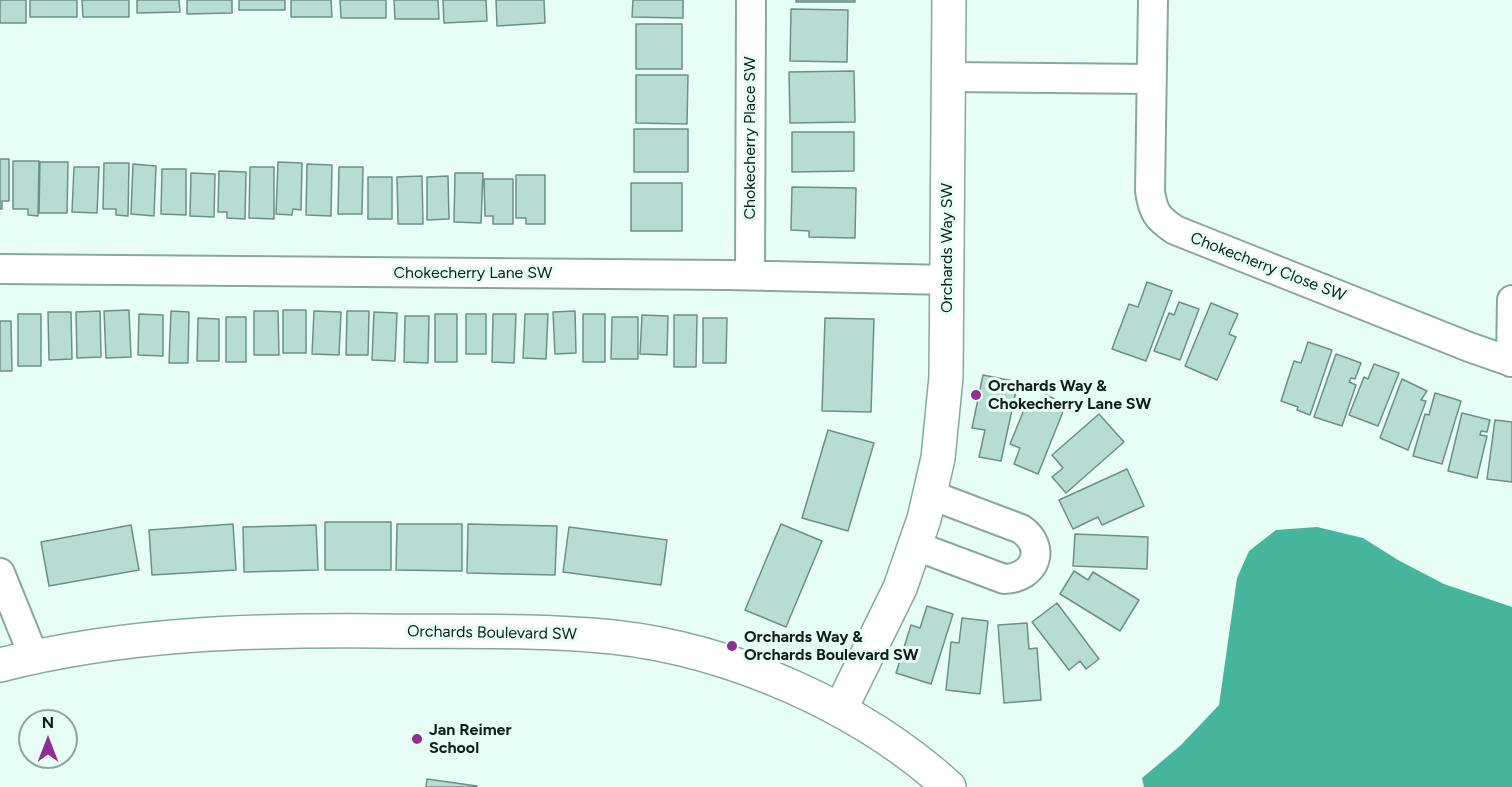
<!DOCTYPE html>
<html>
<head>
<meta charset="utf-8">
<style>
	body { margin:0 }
	#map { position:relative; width:1512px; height:787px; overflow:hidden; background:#e7fef7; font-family:Figtree,sans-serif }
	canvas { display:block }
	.north { position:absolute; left:18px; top:709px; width:60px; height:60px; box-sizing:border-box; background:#e7fef7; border:2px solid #91a49f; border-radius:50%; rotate:0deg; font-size:16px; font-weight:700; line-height:24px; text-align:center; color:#0f1e1a }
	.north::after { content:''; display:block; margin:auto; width:21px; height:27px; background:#912e95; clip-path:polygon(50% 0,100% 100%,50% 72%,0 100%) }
</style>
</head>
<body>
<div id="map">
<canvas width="1512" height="787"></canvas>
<div class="north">N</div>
</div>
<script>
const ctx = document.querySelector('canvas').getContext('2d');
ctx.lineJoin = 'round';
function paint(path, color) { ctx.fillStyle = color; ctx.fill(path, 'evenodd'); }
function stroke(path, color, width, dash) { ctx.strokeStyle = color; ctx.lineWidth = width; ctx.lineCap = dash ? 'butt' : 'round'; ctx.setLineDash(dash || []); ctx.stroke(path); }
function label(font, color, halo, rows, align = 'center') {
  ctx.font = font + ' Figtree,sans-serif'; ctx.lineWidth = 6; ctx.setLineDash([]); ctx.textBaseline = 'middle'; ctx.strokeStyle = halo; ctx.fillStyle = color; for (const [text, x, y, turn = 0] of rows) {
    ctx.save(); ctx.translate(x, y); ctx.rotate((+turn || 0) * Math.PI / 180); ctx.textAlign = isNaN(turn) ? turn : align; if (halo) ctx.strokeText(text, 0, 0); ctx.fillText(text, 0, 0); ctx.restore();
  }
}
paint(new Path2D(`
	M1317,527L1363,538L1398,560L1444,584L1512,607V787H1144L1142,778L1181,745L1219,705L1237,578L1249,551L1276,530Z`), '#47b49c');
const building = new Path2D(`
	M0,0H26V23H0Z
	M30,0H77V17H30Z
	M82,0H129V17H83Z
	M137,0H179L180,12L137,13Z
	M187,0H232V13L187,14Z
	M239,0H285V10H239Z
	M291,0H331L332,17H291Z
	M340,0H386V18H341Z
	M394,0H438L439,19H395Z
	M443,0H486L487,21L444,23Z
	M496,0H544L545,23L497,26Z
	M633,0H683V18L632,17Z
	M796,0H855V2H796Z
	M791,9L848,10L847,62L790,61Z
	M636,24H682V69H636Z
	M854,71L855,122L790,123L789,72Z
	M636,75H688L687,124L636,123Z
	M634,129H688V172H634Z
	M792,132H854V171L792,172Z
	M0,159H9V201H2V209H0Z
	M13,161H39L38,216L28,215V209H13Z
	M40,162H68L67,213H39Z
	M278,162L302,163L301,210L293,209L292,215L276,214Z
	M104,163H129L128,216L116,215V209H103Z
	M133,164L156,166L154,216L131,214Z
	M307,164L332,165L331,216L306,215Z
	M74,167H99L97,213L72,212Z
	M250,167H274V219L249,218Z
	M339,167H363L362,214H338Z
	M162,169H186V215L161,214Z
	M219,171L246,172L245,219L227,218V212H218Z
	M191,173L215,174L214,217L190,216Z
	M455,173H483L481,223L454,222Z
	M516,175H545V224H526V218H516Z
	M422,176L423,224H398L397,177Z
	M448,176L449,219L427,220V177Z
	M368,177H392V219H368Z
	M484,179H513V224H493V216H485Z
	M631,183H682V231H631Z
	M792,187L856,188L855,238L809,237V231L791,230Z
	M1147,282L1172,291L1146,361L1112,349L1129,304L1138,307Z
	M1179,302L1199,309L1180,360L1154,351L1169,313L1174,315Z
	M1211,303L1238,314L1229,334L1236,337L1217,380L1185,366Z
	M129,310L131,357L106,358L104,311Z
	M283,310H306V353H283Z
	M100,311L101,357L77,358L76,312Z
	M171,311L189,312L188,363H169Z
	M254,311H278L279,355H254Z
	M314,311L341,312L339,355L312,354Z
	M347,311H369L368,355H346Z
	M575,311L576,353L555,354L553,312Z
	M48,312H71L72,359L49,360Z
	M374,312L397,313L395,361L372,360Z
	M18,314H41V366H18Z
	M139,314L163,315V356L138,355Z
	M435,314H457V362H435Z
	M466,314H486V354H466Z
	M493,314H516L514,363L492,362Z
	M525,314H548L546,359L523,358Z
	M583,314H605V362H583Z
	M642,315L668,316L667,355L640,354Z
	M674,315H697L696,367H674Z
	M405,316H429L428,363L404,362Z
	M226,317H246V362H226Z
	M612,317H638V359H611Z
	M198,318L219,319V361H197Z
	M703,318H727L726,363H703Z
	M825,318L874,319L871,412L822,411Z
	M0,321H11L12,371H0Z
	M1308,342L1332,350L1310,415L1297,410L1298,407L1281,401L1294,361L1301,363Z
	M1336,354L1361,363L1355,379L1351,378L1349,382L1356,385L1342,426L1314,417Z
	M1374,364L1399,373L1378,426L1349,415L1364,377L1368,379Z
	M983,375L1018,382L1001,461L979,457L985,430L972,428Z
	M1402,379L1427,391L1421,400L1426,401L1408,450L1380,438Z
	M1435,393L1461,401L1442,464L1413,456L1425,414L1429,415Z
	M1046,395L1066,404L1038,474L1014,464L1020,448L1010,444L1028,400L1042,405Z
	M1462,413L1490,420L1487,432L1481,431L1480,435L1487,436L1477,478L1448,471Z
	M1099,414L1124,442L1066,493L1052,477L1063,468L1052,455Z
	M1495,420L1512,422V482L1487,479Z
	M828,430L874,443L848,531L802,518Z
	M1127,469L1144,506L1102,525L1098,517L1073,529L1059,500Z
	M325,522H391V570H325Z
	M233,524L236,570L152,575L149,530Z
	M397,524H462V571L396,570Z
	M468,524L557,526L555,575L467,573Z
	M781,524L822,541L786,627L745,610Z
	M131,525L139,570L49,586L41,542Z
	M316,525L318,570L244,572L243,527Z
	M569,527L667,540L661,585L563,572Z
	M1075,534L1148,537L1147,569L1073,566Z
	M1074,571L1088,580L1093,572L1139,600L1120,631L1060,594Z
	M1057,603L1099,659L1086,669L1080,661L1069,670L1032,622Z
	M927,606L953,614L931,684L896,673L911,625L920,628Z
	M962,618L988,621L980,694L946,690L951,642L959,643Z
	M1027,623L1029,649L1037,648L1041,700L1004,703L998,625Z
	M427,779L477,786L476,787H426Z`);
paint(building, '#b7dcd2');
stroke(building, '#6d9086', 1.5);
const street = new Path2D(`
	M1153,0L1150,191C1153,212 1157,218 1175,230L1469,347L1512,362
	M948,77L1151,79
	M0,269L727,275L947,280
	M750,275L751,0
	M1511,362L1512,300
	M916,546L1004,579C1036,578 1047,547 1021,529L931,495
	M0,573L34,657`);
const secondary = new Path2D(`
	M0,665C126,633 251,630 380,631C458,632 536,629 613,637C732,650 861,707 949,787
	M840,710L900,588L924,519L938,458L946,377L949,0`);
stroke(street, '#85a99f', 32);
stroke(secondary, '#85a99f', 36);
stroke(street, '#fff', 28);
stroke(secondary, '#fff', 33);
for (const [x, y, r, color] of [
	[976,395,6,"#912e95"],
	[732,646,6,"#912e95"],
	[417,739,6,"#912e95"]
]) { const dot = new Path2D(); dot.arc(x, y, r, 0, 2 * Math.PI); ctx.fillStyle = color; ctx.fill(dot); stroke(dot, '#e7fef7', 2); }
label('16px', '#0f1e1a', '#e7fef7', [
	["Chokecherry Place SW",750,138,-90],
	["Orchards Way SW",947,248,-90],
	["Chokecherry Close SW",1268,267,21],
	["Chokecherry Lane SW",473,273],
	["Orchards Boulevard SW",492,633,1]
]);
label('bold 16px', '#0f1e1a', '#e7fef7', [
	["Orchards Way &",988,386],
	["Chokecherry Lane SW",988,404],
	["Orchards Way &",744,637],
	["Orchards Boulevard SW",744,655],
	["Jan Reimer",429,730],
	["School",429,748]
], 'left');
</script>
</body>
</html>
